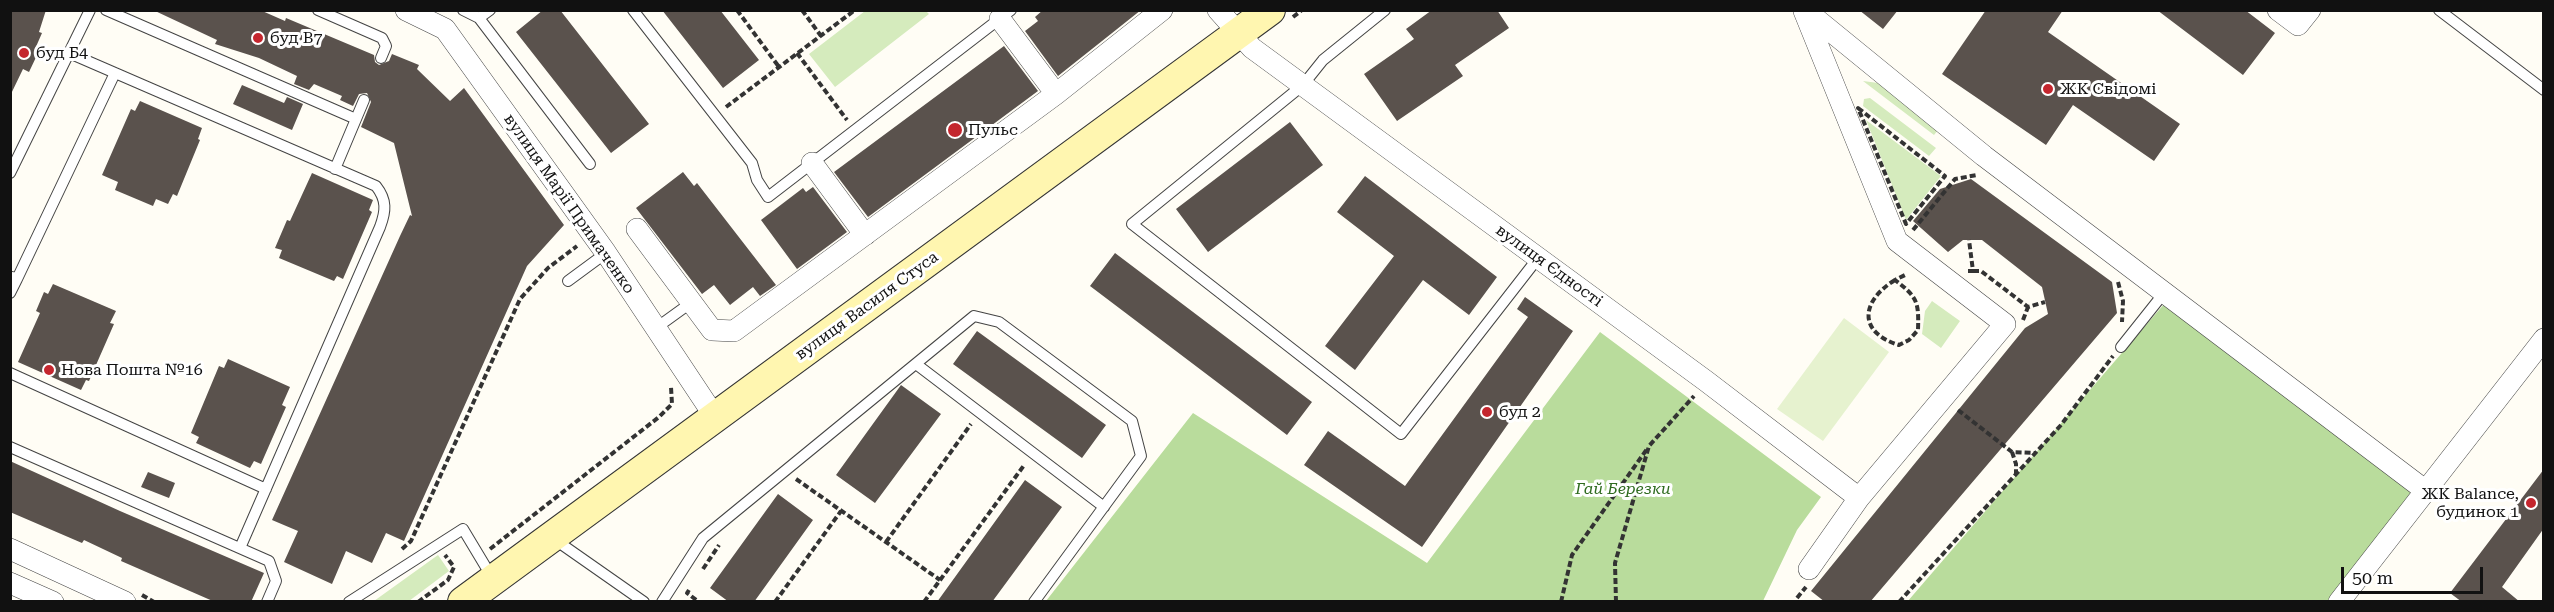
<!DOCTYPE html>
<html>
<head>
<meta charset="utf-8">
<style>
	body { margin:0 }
	#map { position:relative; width:2554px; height:612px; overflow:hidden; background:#fffdf5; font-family:"Roboto Serif",serif }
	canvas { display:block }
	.frame { position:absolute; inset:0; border:12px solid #111; pointer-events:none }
	.scale { position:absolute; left:2341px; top:567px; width:142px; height:27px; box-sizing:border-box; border:3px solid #111; border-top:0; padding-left:8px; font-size:18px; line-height:21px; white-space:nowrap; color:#111; -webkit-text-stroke:4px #fff; paint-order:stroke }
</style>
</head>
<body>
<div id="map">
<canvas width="2554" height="612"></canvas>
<div class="frame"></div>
<div class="scale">50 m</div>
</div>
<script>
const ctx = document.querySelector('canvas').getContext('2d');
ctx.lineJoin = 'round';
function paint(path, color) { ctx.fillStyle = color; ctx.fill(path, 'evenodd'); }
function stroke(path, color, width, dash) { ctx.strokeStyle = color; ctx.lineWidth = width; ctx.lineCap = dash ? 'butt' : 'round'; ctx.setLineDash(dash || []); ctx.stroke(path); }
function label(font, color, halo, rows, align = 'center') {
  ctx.font = font + ' "Roboto Serif",serif'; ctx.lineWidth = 6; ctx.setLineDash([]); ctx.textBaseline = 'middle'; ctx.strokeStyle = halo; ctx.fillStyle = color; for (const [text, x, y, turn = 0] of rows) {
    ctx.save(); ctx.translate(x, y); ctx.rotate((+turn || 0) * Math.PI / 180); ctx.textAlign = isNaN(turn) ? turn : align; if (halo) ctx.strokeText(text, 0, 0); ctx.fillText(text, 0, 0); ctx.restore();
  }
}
paint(new Path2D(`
	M865,11H926L929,14L835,87L809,54Z
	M1863,81L1878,83L1938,130L1934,135Z
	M1870,98L1936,148L1929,156L1863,106L1864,99Z
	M1866,120L1941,176L1906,220Z
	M1932,301L1960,321L1941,348L1922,334L1925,311Z
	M438,555L449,571L409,601H374Z`), '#d5ebbd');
paint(new Path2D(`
	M2165,303L2422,495L2332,601L1907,602Z
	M1600,332L1821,497L1797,530L1763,601H1046L1193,413L1427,563Z`), '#b9dc9c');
paint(new Path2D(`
	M1844,318L1889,352L1823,441L1777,409Z`), '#e6f2cf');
paint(new Path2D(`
	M10,10H46L39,32L42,33L35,49L39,51L29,72L23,69L10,96Z
	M153,10H260L285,21L286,18L374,55L375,62L379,65L389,61L392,54L419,65L417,69L450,101L464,88L564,225L527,266L404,541L386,533L372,563L346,551L332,584L284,562L298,531L272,520L400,236L410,215L412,216L394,143L361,127L371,102L367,93L359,94L353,106L340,100L342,96L314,84L309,90L294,84L297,76L259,58L215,44L217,40Z
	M543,10H560L649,124L611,153L516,32Z
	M662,10H720L759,60L723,88Z
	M1043,10H1141L1058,76L1025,31L1038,21L1035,17Z
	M1432,10H1497L1509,28L1455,65L1463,76L1397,121L1364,74L1414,39L1406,29Z
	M1859,10H1898L1883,29Z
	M1986,10H2063L2048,32L2180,124L2154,161L2073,105L2046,145L1942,74Z
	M2157,10H2245L2275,33L2243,75Z
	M1004,46L1038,91L868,217L834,172Z
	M242,85L284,103L287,97L303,104L292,130L233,104Z
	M140,101L202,128L198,139L200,140L177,196L173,194L168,204L156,199L153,206L115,190L118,182L102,175L131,109L135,111Z
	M1290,122L1323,165L1208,252L1176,209Z
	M683,172L694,186L697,183L776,285L760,296L753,287L730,305L714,285L702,294L636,208Z
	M312,173L373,200L369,210L372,212L343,279L337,276L334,281L279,258L282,250L275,248L287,220L290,221Z
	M1365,176L1497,277L1469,315L1423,280L1355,370L1325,346L1394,256L1337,212Z
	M1971,179L2112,282L2117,313L1870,602H1825L1811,591L2025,328L2048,314L2042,287L1982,240H1963L1948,252L1913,221L1940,189Z
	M813,187L847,232L797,269L761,220L803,188L806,192Z
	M1115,253L1312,402L1287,435L1090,286Z
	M53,284L116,311L110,323L114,324L89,381L86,380L81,390L18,362L40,313L36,311L44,292L48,294Z
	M1525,297L1573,331L1422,547L1304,465L1328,431L1405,486L1528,317L1517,309Z
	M977,331L1106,425L1082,458L953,364Z
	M228,359L290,387L282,405L286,407L261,464L254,461L250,468L196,443L199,437L191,433L219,366L224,368Z
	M901,385L941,414L875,503L836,475Z
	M10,461L120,511L264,573L251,602H215L121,561L122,558L84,540L82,543L10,512Z
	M2544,469V528L2502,587L2520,602H2462L2450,593Z
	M148,472L175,483L169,498L141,487Z
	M1025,480L1062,507L992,602H937Z
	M778,494L813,520L754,602H729L710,588Z`), '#5a524d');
const lane = new Path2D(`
	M106,10L356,119L364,100
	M318,10L382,38L386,46L381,58
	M463,10L479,18L590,164
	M633,10L752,163L757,180L768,197L1011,10
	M1385,10L1323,60L1303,85L1132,224L1401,434L1538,258
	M2439,10L2544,90
	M479,18L490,10
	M69,53L376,186C387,200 386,211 380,227L240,548
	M335,169L356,119
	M10,173L90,10
	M17,279L115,73
	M568,281L606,253
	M10,293L17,279L12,277
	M656,328L692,302
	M2121,347L2164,293
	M916,364L1104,507
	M10,373L266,489
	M10,447L269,561L276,581L267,602
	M554,539L644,602
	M349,602L463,529L493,579
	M662,602L703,538L974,316L999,322L1132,421L1141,456L1034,602`);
const street = new Path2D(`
	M406,10L445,29L606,253L715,417
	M1218,10L1252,48L1706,381L1859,498
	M1805,10L1984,156L2426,491
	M2278,10L2298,25L2310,10
	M1804,11L1897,241L2005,324L1859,498L1809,569
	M1000,19L1056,94
	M812,163L865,235
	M637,229L712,330L734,331L1056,94L1162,10
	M10,549L125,602
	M10,583L53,602
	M2339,602L2544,339`);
const secondary = new Path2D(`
	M463,602L1270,10`);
stroke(lane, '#444', 12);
stroke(street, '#444', 22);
stroke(secondary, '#333', 32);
stroke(new Path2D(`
	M737,10L779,67
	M802,10L821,36
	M1293,17L1302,10
	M797,53L847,120
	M726,107L855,10
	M1858,108L1945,176L1906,224Z
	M1913,230L1955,179L1977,175
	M1968,271H1973L1969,240
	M1973,271H1981L2028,307L2045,302
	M1895,280C1861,301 1857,332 1899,345L1909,340L1918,330C1919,301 1917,297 1895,280L1907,274
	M2118,282L2123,301L2122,322
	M2023,320L2028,307
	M1958,410L2012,452L2035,453
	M2012,452L2016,464V474
	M796,479L940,580
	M886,542L971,424
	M402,549L411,541L520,299L548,268L577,246
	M490,549L659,417L672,404L671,387
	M703,569L719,545
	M689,590L687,593L699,602
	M142,595L154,602
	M1797,598L1806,587
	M418,602L448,580L454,567L445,555
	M775,602L841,511
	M924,602L1025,464
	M1561,602L1572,555L1647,449
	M1616,602L1615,563L1649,446L1694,396
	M1899,602L2061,425L2113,356`), '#333', 4, [6, 3]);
stroke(lane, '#fff', 10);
stroke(street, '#fff', 21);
stroke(secondary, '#fff6b0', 30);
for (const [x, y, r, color] of [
	[258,38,6,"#c4262e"],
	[24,53,6,"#c4262e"],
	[2048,89,6,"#c4262e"],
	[955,130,8,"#c4262e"],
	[49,370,6,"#c4262e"],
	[1487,412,6,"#c4262e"],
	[2531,503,6,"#c4262e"]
]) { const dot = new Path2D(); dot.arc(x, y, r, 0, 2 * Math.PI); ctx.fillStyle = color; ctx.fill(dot); stroke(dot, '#fff', 2); }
label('16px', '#111', '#fff', [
	["буд В7",270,38],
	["буд Б4",36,53],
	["ЖК Свідомі",2060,89],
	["Пульс",968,130],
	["Нова Пошта №16",61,370],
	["буд 2",1499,412],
	["ЖК Balance,",2519,494,"right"],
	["будинок 1",2519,512,"right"]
], 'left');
label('16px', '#111', '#fff', [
	["вулиця Марії Примаченко",569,204,55],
	["вулиця Єдності",1549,266,36],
	["вулиця Василя Стуса",867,306,-36]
]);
label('italic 16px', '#2f6b1f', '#fff', [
	["Гай Березки",1623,489]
]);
</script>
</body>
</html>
